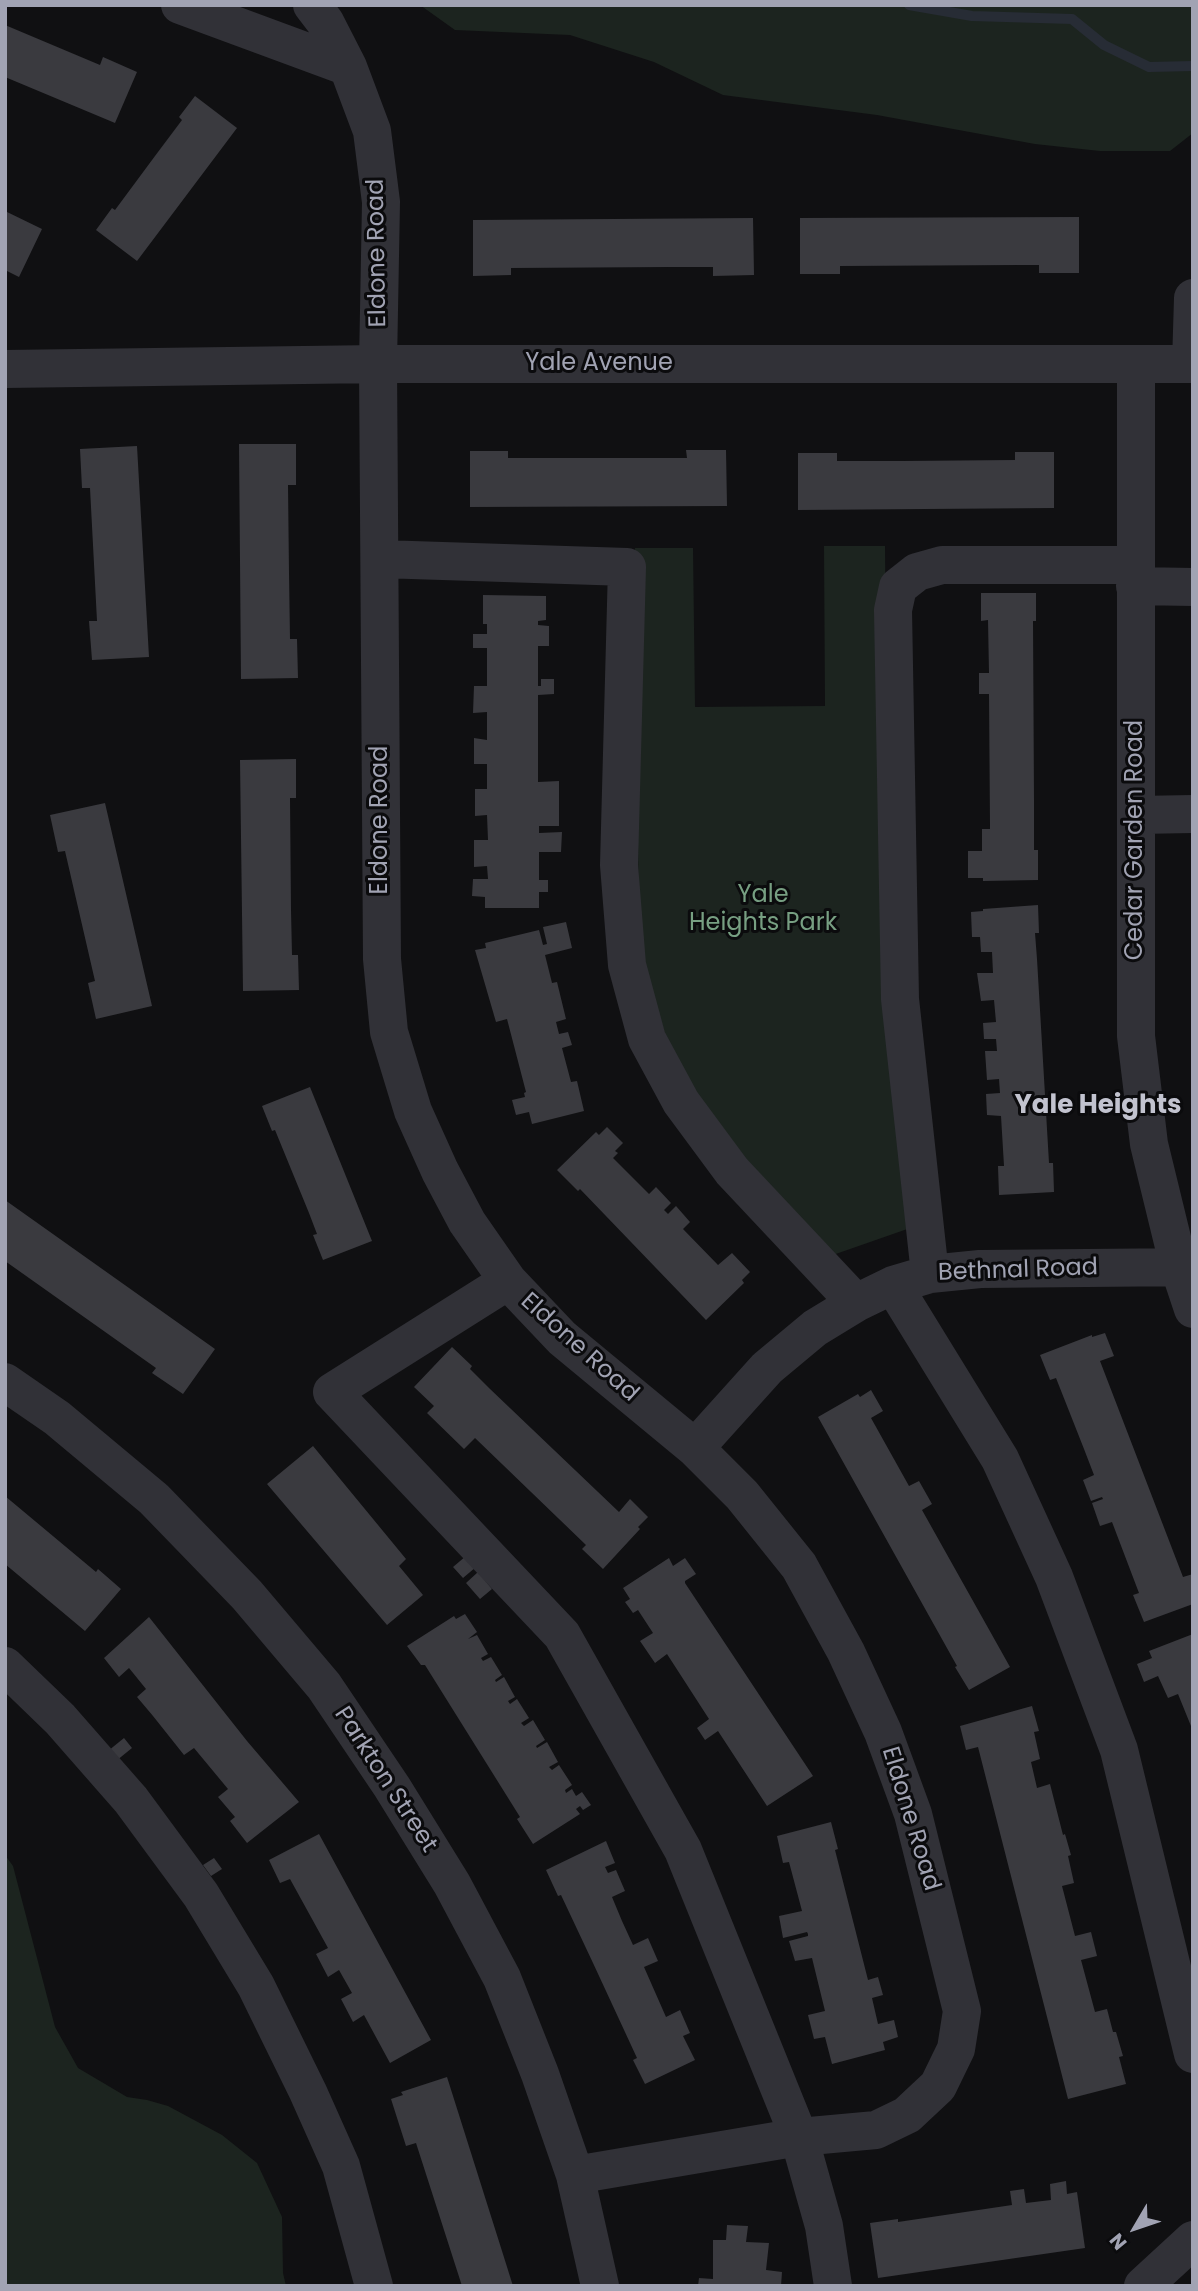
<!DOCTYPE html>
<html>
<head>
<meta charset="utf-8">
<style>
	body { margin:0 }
	#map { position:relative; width:1198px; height:2291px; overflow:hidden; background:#101012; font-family:Poppins,sans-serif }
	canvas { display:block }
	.frame { position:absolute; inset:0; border:7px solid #a1a3b3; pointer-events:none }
	.north { position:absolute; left:1100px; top:2193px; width:70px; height:70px; -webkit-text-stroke:5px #0b0b0d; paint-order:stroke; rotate:231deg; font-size:19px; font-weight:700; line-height:28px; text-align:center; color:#a1a3b3 }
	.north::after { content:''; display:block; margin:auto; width:24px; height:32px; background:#a1a3b3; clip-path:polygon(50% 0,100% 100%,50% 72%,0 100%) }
</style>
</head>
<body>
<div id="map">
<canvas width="1198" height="2291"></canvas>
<div class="frame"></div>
<div class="north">N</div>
</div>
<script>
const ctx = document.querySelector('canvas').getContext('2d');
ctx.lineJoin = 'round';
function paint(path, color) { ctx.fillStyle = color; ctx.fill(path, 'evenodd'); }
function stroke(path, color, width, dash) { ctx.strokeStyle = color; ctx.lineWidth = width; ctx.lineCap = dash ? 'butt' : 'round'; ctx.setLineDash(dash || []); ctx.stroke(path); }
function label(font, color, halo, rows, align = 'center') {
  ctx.font = font + ' Poppins,sans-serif'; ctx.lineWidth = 6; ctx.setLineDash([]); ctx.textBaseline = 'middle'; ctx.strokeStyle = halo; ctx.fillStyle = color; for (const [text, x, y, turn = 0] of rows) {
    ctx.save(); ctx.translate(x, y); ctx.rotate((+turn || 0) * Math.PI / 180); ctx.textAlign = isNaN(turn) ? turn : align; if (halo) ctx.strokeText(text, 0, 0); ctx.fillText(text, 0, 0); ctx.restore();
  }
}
paint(new Path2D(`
	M420,5H1193V133L1170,151H1100L1035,144L877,115L723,95L654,62L570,35L455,30Z
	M824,546H885L889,1016L913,1227L830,1256L711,1121L675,1070L639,943L635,548H693L695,707L825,706Z
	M5,1855L13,1866L55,2027L78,2068L127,2097L147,2100L168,2106L222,2135L257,2163L282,2217L283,2273L286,2286H5Z`), '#1c241f');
stroke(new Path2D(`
	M909,5L972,16L1072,19L1104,45L1149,67L1193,66`), '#272c35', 10);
paint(new Path2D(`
	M5,25L100,65L103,57L137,72L115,123L5,77Z
	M195,96L237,128L137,261L96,230L112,208L115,210L155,156L182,120L179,117Z
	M5,211L42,229L19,277L5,270Z
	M1079,217V273H1039V265H1018L840,266V274H800V218Z
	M753,218L754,275L713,276V267H669L511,268V275L473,276V220Z
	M239,444H296V485H288L289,573L290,639H297L298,678L241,679Z
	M137,446L149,657L92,660L89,621H97L90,488H82L80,449Z
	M686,450H726L727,506L470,507V451H508V458H687Z
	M1015,452H1054V508L798,510V453H837V461H903L1015,460Z
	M981,593H1036V621H1033L1034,801V850H1038V880L983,881V878H968V851H982V829H990V826L989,694H979V673H989L988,620L981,621Z
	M483,595L546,596V620L538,621V625L549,626V646H538V686H541V679H554V694L538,695V782L559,781V826H539V833L562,832L561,852H539V880H548V892H539V908H485V897L472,896L473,879H488L487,866L474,867V840H488L487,815L475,816V789H487V764H474V738L487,740V712L473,713L474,686H487V648H473V634H487V624H483Z
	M296,759V798H290L291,910L292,955H298L299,990L243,991L240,760Z
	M105,803L152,1006L96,1019L88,983L95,981L65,851L58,852L50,815Z
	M1038,905L1039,933H1035L1037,959L1049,1163H1053L1054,1192L999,1195L998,1166H1004L1001,1116L987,1115L986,1094L1000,1093L999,1079L987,1080L985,1051H997L996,1039H984L983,1023L996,1022L994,1000L981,1001L977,973H993L992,952H981L980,937H972L971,912L983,911V909Z
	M566,922L572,948L545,955L552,983L557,982L566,1019L556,1022L559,1034L568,1032L572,1045L562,1048L571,1082L577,1081L584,1111L532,1124L529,1112L516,1115L512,1100L525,1097L524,1093L526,1092L507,1019L496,1022L475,950L486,948L485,943L539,930L543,945L547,944L543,927Z
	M310,1087L372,1241L323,1260L313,1235L317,1234L309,1213L275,1130L272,1131L262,1106Z
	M607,1127L623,1143L615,1151L618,1153L613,1158L649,1194L656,1187L671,1203L664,1210L668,1214L676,1206L690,1222L683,1229L718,1265L732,1253L750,1272L742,1280L744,1283L706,1320L580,1189L578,1191L557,1170L596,1132L599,1135Z
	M5,1200L215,1349L183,1394L152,1373L156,1368L5,1261Z
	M1105,1333L1114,1356L1100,1361L1183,1577L1193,1574V1604L1144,1622L1133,1595L1139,1593L1112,1522L1100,1526L1092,1503L1103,1499L1102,1497L1091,1501L1083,1480L1094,1475L1084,1449L1056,1378L1050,1380L1040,1355L1092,1335V1337Z
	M452,1347L472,1366L470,1369L489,1388L619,1512L630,1499L648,1517L638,1527L640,1529L603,1569L582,1549L586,1545L475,1438L464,1449L427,1413L434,1406L414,1387Z
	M871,1390L883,1411L871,1418L909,1486L919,1481L932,1504L922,1510L1010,1667L969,1690L955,1667L957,1666L818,1417L858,1394L860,1397Z
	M313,1446L406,1559L399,1566L423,1595L387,1625L267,1484Z
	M5,1496L96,1572L98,1569L121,1589L85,1631L5,1564Z
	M466,1556L476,1567L463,1578L453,1567Z
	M669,1558L673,1566L685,1558L696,1574L685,1581V1583L813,1776L767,1806L718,1731L705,1740L697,1728L709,1719L667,1654L655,1663L640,1641L653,1633L638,1610L633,1613L625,1602L630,1599L623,1588Z
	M478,1572L492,1589L480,1599L466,1583Z
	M465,1614L477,1632L468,1639L477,1635L488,1654L481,1658L483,1661L491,1657L502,1675L495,1680L496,1682L504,1677L515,1697L508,1701L510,1704L517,1699L529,1718L521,1723L524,1726L533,1720L545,1740L536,1746L537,1748L547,1742L558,1762L549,1767L552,1770L559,1765L572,1785L565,1790L566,1793L572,1789L576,1796L582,1792L591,1805L583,1810L580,1806L576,1809L580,1814L533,1844L517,1819L520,1817L425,1665H421L407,1646L454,1616L456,1619Z
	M149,1617L247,1741L299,1802L247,1843L230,1821L235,1817L218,1797L228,1789L194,1748L184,1755L153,1716L137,1697L146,1689L129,1668L119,1677L104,1658Z
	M1193,1634V1731L1178,1694L1168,1698L1158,1676L1144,1682L1137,1664L1152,1658L1149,1651Z
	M1032,1706L1039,1731L1034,1732L1040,1759L1031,1762L1037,1788L1050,1784L1063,1835L1065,1834L1071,1855L1068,1856L1074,1883L1062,1886L1075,1936L1091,1932L1097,1956L1081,1960L1095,2012L1107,2009L1113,2032H1116L1123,2056L1119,2057L1126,2084L1068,2099L978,1747L966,1750L960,1726Z
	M124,1738L132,1748L116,1761L108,1751Z
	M831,1822L838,1849L835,1850L868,1980L878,1977L883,1995L872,1998L878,2024L894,2020L898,2037L883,2042L885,2050L832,2064L825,2037L814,2039L808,2015L825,2011L812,1958L795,1961L789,1941L808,1936V1934L807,1932L783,1938L779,1916L802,1911L789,1862L783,1863L777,1836Z
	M319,1834L431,2040L390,2063L364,2015L353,2022L341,1999L352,1993L339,1970L328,1977L316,1954L328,1948L290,1879L280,1883L269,1860Z
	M606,1841L615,1863L605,1867L608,1873L616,1870L625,1891L612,1897L622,1921L633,1945L648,1938L658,1961L644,1967L666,2017L680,2010L690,2033L683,2036L695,2060L645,2084L633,2060L637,2058L593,1963L561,1895L558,1896L546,1870Z
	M214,1858L222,1869L211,1876L203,1865Z
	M447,2077L502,2251L513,2286H462L416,2143L406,2146L391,2099L403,2095L401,2092Z
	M1066,2181L1067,2194L1077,2192L1085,2248L878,2278L870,2223L898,2219V2222L1012,2205L1010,2191L1024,2189L1026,2203L1051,2200L1050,2184Z
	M727,2225L748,2226L746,2242L769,2243L766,2270L782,2272L781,2286H698L699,2278L713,2279V2240H726Z`), '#3a3a3f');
stroke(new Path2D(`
	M180,5L348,67
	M312,5L325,22L348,67L372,131L381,202L378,364L382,959L389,1032L413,1111L440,1171L467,1222L508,1281L562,1338L695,1448L742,1495L799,1566L846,1652L883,1732L913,1814L962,2011L956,2049L938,2086L907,2115L876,2130L799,2137L575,2175
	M1191,364L1193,298
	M1136,365V1036L1149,1144L1179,1267L1193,1309
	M5,369L378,364H1193
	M381,559L627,567L619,865L627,965L647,1039L681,1102L732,1171L856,1303
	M1135,586L1193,587
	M1137,815L1193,814
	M930,1274L900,999L893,610L898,587L917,572L942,565H1135
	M508,1281L332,1392L562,1635L683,1850L799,2137L824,2226L833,2286
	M893,1285L1000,1459L1054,1577L1119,1750L1193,2054
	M5,1382L57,1418L154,1499L247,1595L324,1686L392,1787L452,1884L502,1978L540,2074L575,2175L600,2286
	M695,1448L767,1368L815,1328L856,1303L893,1285L930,1274L980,1269L1193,1267
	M5,1666L60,1719L131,1800L201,1895L256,1986L308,2092L341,2166L374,2286
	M1143,2286L1193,2240`), '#313137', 38);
label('24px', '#a1a3b3', '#0b0b0d', [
	["Eldone Road",378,253,-91],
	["Yale Avenue",599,364],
	["Eldone Road",381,820,-90],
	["Cedar Garden Road",1136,840,-90],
	["Bethnal Road",1018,1271,-2],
	["Eldone Road",579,1348,42],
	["Parkton Street",385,1780,57],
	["Eldone Road",910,1819,73]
]);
label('24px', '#779f82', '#0b0b0d', [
	["Yale",763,896],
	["Heights Park",763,924]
]);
label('bold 26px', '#c2c3cf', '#0b0b0d', [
	["Yale Heights",1098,1106]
]);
</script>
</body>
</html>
